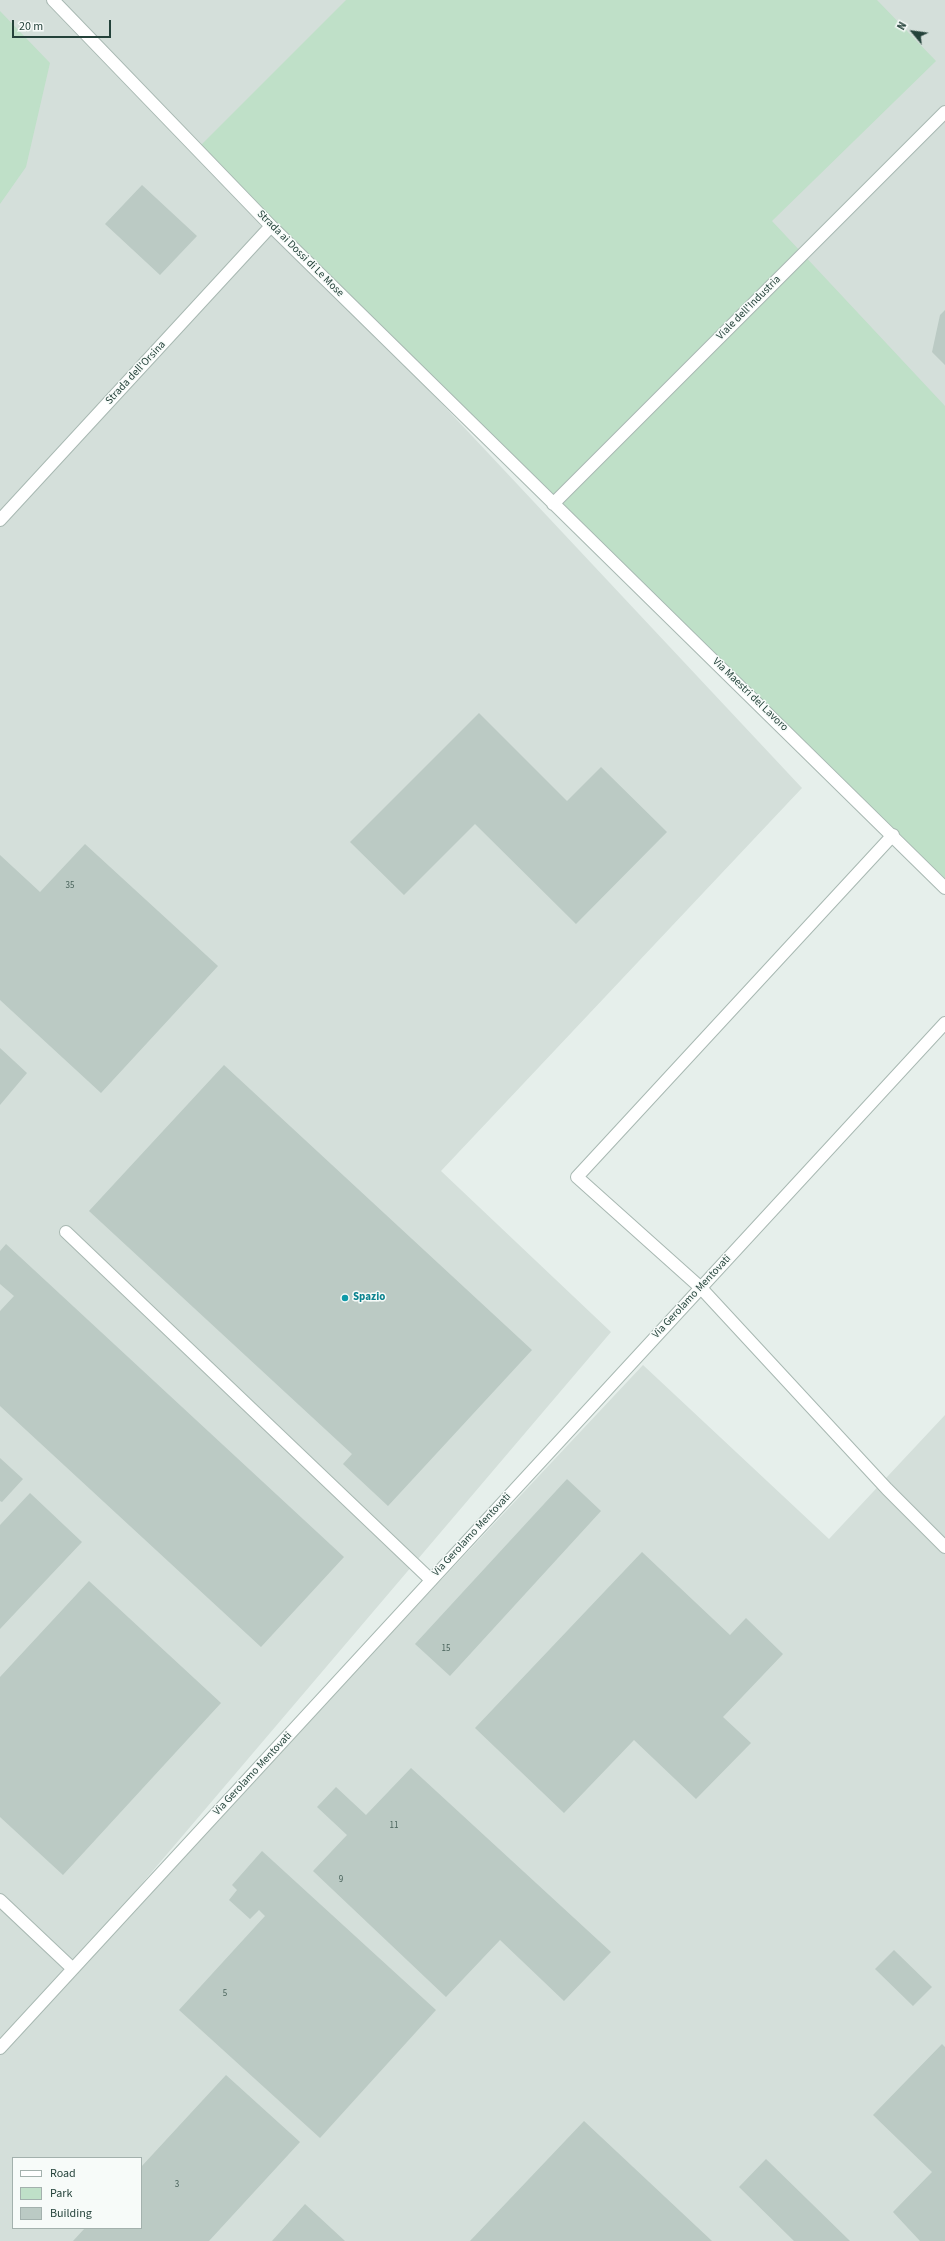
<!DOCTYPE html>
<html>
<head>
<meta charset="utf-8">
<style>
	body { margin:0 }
	#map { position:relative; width:945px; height:2241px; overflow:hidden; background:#e6efeb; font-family:"Source Sans 3",sans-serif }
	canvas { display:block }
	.legend { position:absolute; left:12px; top:2157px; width:130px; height:72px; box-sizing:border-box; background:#f7fbf9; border:1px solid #a3b1ad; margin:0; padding:5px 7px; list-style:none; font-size:12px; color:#24423a }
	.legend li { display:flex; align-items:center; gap:8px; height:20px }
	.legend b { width:20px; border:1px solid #a3b1ad }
	.north { position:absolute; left:893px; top:12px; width:40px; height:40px; -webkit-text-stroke:3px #f7fbf9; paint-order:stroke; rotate:299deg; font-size:11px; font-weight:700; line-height:16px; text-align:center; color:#24423a }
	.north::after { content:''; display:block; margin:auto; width:14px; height:18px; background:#24423a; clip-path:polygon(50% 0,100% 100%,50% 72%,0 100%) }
	.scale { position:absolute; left:12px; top:20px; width:99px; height:18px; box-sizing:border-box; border:2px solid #24423a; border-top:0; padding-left:5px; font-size:12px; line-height:14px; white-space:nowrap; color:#24423a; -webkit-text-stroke:3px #f7fbf9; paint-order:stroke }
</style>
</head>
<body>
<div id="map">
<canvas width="945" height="2241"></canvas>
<ul class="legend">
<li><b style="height:5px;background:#fff"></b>Road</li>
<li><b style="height:11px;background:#bfe0c8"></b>Park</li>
<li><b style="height:11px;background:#bbcac4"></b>Building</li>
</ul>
<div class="north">N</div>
<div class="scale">20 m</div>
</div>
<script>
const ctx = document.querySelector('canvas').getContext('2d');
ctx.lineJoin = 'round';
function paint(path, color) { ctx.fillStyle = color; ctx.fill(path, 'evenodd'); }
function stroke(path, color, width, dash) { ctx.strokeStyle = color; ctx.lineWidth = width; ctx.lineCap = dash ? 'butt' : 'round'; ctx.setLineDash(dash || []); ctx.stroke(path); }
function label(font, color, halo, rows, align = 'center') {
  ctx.font = font + ' "Source Sans 3",sans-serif'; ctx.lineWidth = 3; ctx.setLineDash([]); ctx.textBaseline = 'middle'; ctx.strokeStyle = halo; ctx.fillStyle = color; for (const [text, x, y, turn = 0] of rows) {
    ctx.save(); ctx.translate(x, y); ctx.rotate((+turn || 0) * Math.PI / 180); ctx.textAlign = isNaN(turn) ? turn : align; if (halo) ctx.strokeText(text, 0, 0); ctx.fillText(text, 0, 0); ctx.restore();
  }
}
paint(new Path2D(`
	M0,0H945V886L280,231L802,788L441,1171L611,1332L71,1967L0,2045Z
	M643,1365L829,1539L945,1415V2241H0V2050ZM13,2158H141V2228H13Z`), '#d4dfda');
paint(new Path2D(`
	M346,0H877L936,61L772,221L945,406V886L199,147Z
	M0,11L50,63L26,167L0,204Z`), '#bfe0c8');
paint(new Path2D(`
	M142,185L197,236L160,275L105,224Z
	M945,310V365L932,352L940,315Z
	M479,713L567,801L601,767L667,832L576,924L475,824L404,895L350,842Z
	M85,844L218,966L101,1093L0,1000V855L40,892Z
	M0,1048L27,1073L0,1105Z
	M224,1065L532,1350L388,1506L343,1464L352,1454L89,1211Z
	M6,1244L344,1557L261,1647L0,1406V1311L14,1296L0,1284V1251Z
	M0,1458L23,1479L2,1502L0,1501Z
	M567,1479L601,1511L450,1676L415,1644Z
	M30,1493L82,1542L0,1629V1525Z
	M642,1552L730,1635L746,1618L783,1654L723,1717L751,1743L696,1799L634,1740L564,1813L475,1728Z
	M89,1581L221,1703L63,1875L0,1817V1677Z
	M411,1768L611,1952L564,2001L500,1940L446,1997L313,1871L347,1835L317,1807L336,1787L366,1815Z
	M262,1851L436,2010L320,2138L179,2010L265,1916L259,1910L250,1919L229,1900L237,1890L232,1885Z
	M894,1950L932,1987L913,2006L875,1969Z
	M942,2044L945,2047V2241H920L893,2212L932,2172L873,2115Z
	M226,2075L300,2142L209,2241H73L85,2228H141V2167Z
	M584,2121L712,2241H470Z
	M766,2159L850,2241H794L739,2187Z
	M305,2204L345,2241H272Z`), '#bbcac4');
const lane = new Path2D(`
	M893,835L577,1177L701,1288L887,1489L945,1547
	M66,1232L431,1580`);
const street = new Path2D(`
	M53,0L271,226L945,888
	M553,504L945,112
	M0,520L271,226
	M0,1900L73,1969
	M0,2048L945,1023`);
stroke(lane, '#a8b8b2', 14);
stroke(street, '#a8b8b2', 14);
stroke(lane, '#fff', 12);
stroke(street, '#fff', 12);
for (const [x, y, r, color] of [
	[345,1298,4,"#0f9aa8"]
]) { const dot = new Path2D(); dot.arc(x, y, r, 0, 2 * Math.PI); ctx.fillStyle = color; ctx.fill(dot); stroke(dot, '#f7fbf9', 1.5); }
label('9px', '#4a645c', null, [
	["35",70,886],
	["15",446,1649],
	["11",394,1826],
	["9",341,1880],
	["5",225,1994],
	["3",177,2185]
]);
label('11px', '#24423a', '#f7fbf9', [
	["Strada ai Dossi di Le Mose",300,254,45],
	["Viale dell'Industria",749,308,-45],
	["Strada dell'Orsina",136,373,-47],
	["Via Maestri del Lavoro",750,695,44],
	["Via Gerolamo Mentovati",692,1297,-47],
	["Via Gerolamo Mentovati",472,1535,-47],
	["Via Gerolamo Mentovati",253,1774,-47]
]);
label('bold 11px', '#0d838f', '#f7fbf9', [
	["Spazio",353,1298]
], 'left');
</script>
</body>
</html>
